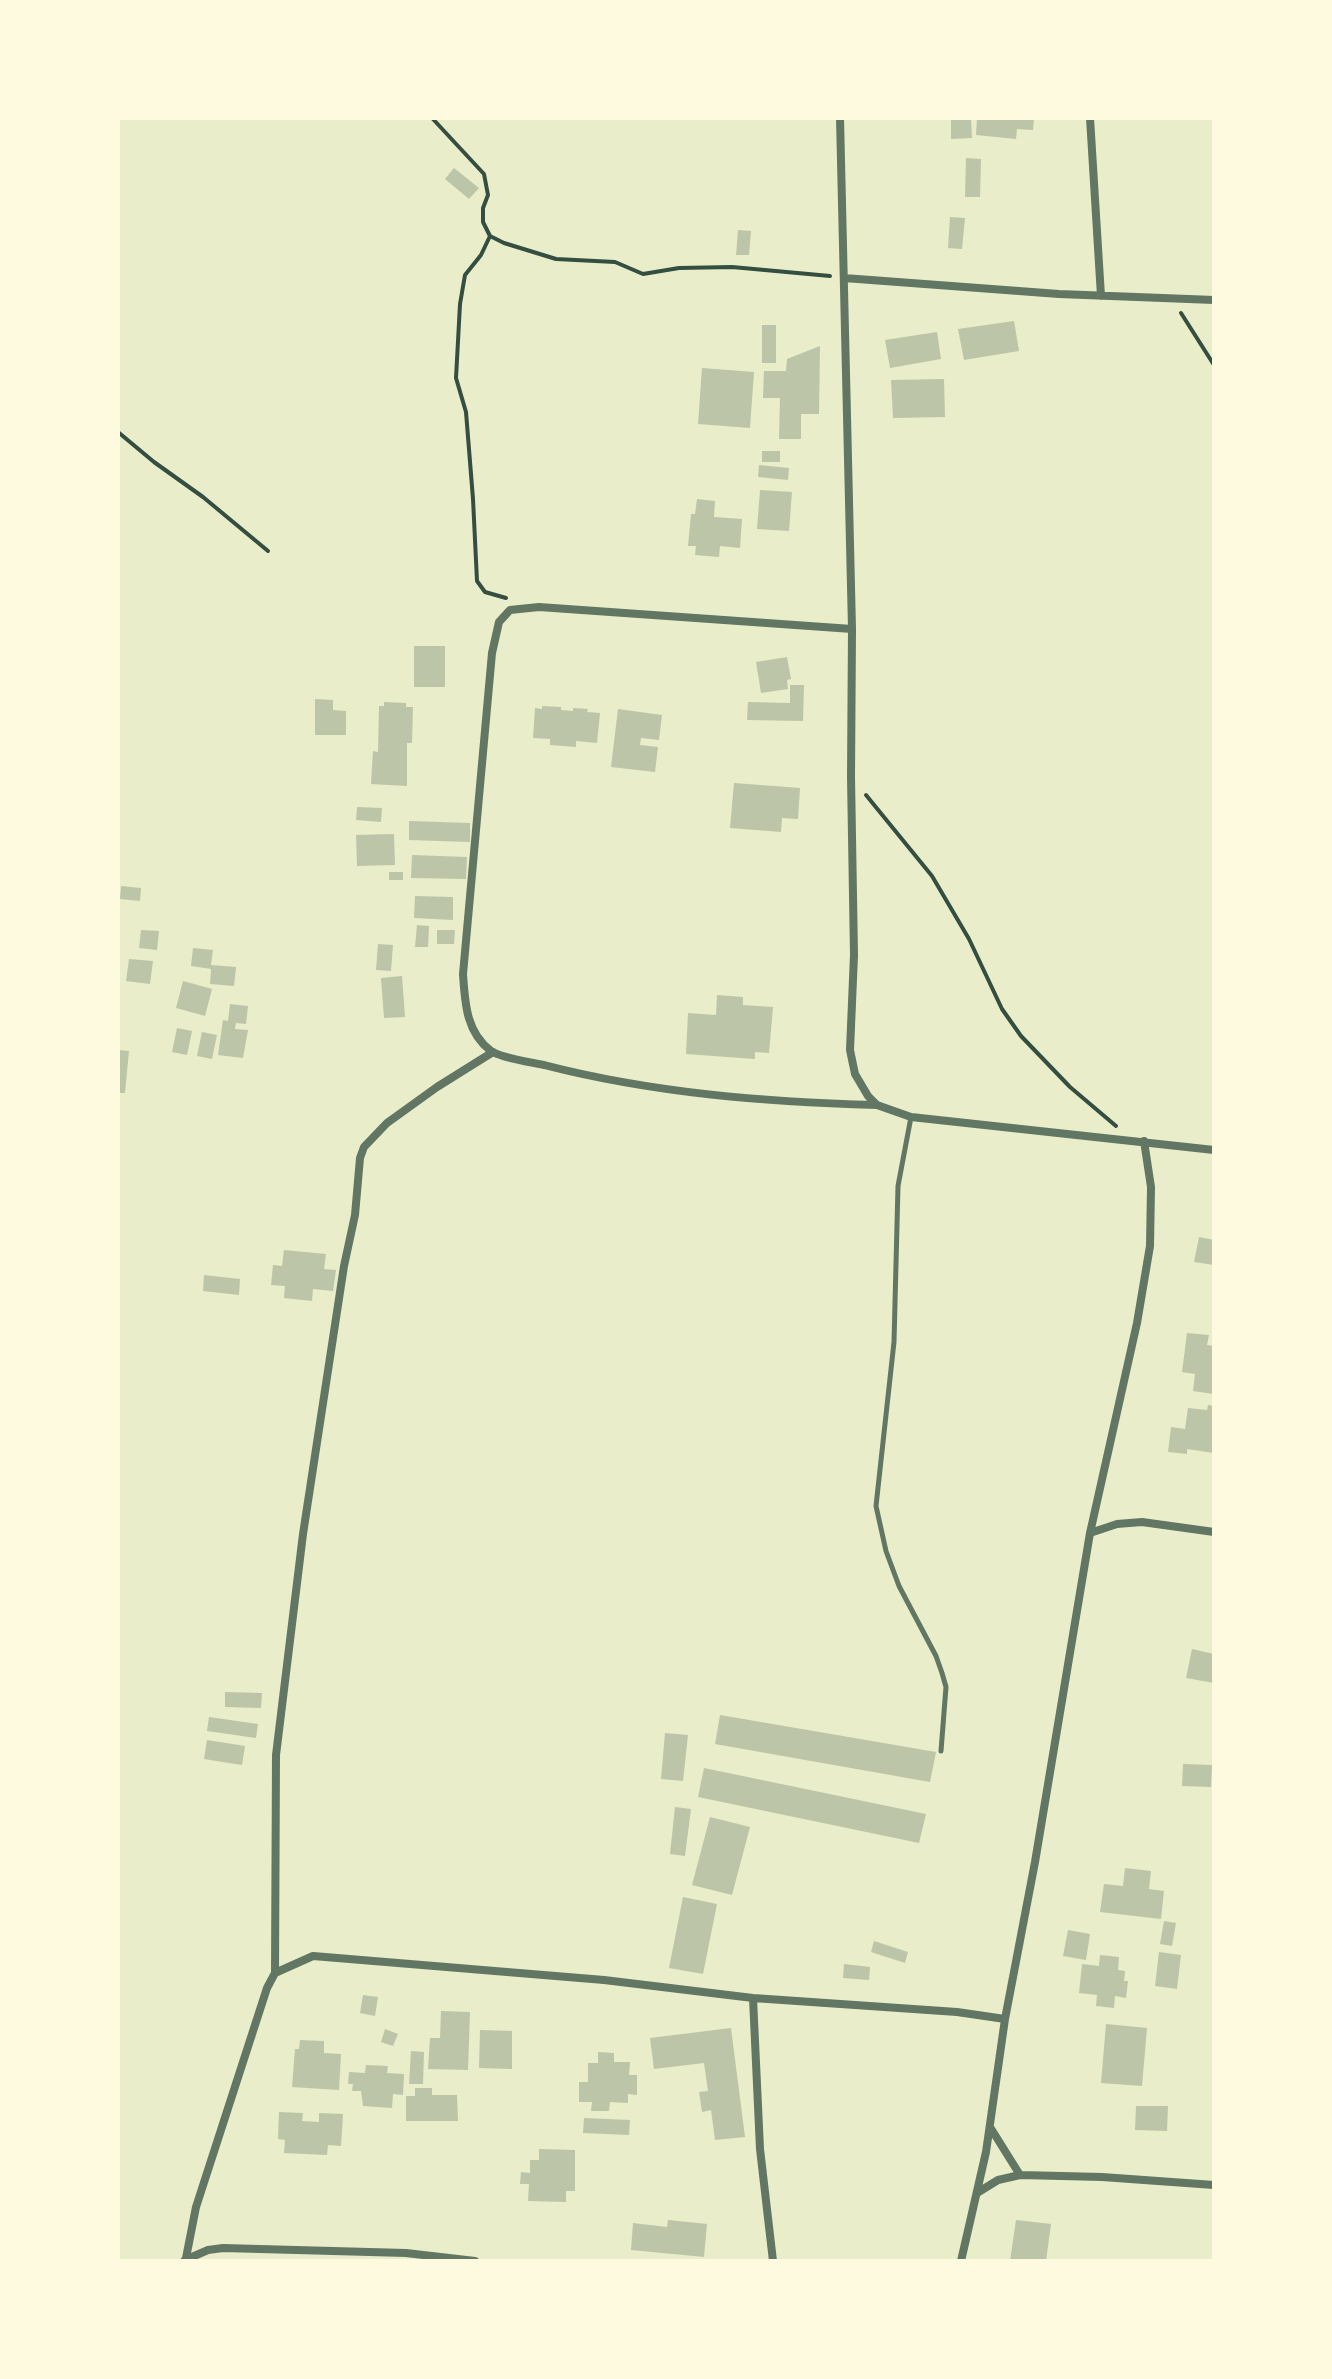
<!DOCTYPE html>
<html>
<head>
<meta charset="utf-8">
<style>
	body { margin:0 }
	#map { position:relative; width:1332px; height:2379px; overflow:hidden; background:#e9edc9; font-family:Barlow,sans-serif }
	canvas { display:block }
	.frame { position:absolute; inset:0; border:120px solid #fefae0; pointer-events:none }
</style>
</head>
<body>
<div id="map">
<canvas width="1332" height="2379"></canvas>
<div class="frame"></div>
</div>
<script>
const ctx = document.querySelector('canvas').getContext('2d');
ctx.lineJoin = 'round';
function paint(path, color) { ctx.fillStyle = color; ctx.fill(path, 'evenodd'); }
function stroke(path, color, width, dash) { ctx.strokeStyle = color; ctx.lineWidth = width; ctx.lineCap = dash ? 'butt' : 'round'; ctx.setLineDash(dash || []); ctx.stroke(path); }
paint(new Path2D(`
	M951,118H971L972,138L951,139Z
	M977,118H1034L1033,130L1017,129L1016,139L976,135Z
	M966,158L981,159L980,197H965Z
	M454,168L479,188L469,199L445,179Z
	M950,217L965,218L962,249L948,248Z
	M738,230L751,231L749,255H736Z
	M1014,321L1019,351L964,360L958,329Z
	M762,325H776V363H762Z
	M937,332L941,359L890,368L885,340Z
	M820,346L819,414H801V439H779L780,398H763L764,371H786L787,359Z
	M702,368L754,372L750,428L698,424Z
	M944,379L945,417L893,418L891,380Z
	M762,451H780V462H762Z
	M759,465L789,468L788,480L758,477Z
	M760,490L792,492L789,531L757,529Z
	M697,499L715,501L714,517L742,519L740,548L720,546L719,557L695,555L696,546H688L691,514H695Z
	M414,646H445V687H414Z
	M787,657L791,679L787,680L788,689L761,693L756,662Z
	M790,685H804L803,721L747,720L748,702L790,703Z
	M315,699L333,700V710L346,711V735H315Z
	M384,702L406,703V707H413L412,743H407V786L371,784L373,751L378,752L379,706H384Z
	M542,706L561,707V710L573,711V708L588,709L587,712L600,713L597,743L576,741V747L550,745V739L533,738L535,708L542,709Z
	M618,709L662,715L659,740L641,738L640,745L658,747L655,772L611,767Z
	M734,783L800,788L798,819L782,818L781,832L730,828Z
	M357,807L382,808L381,822L356,820Z
	M409,821L470,823V842L409,840Z
	M394,834L395,865L357,866L356,835Z
	M412,855L467,857L466,879L411,878Z
	M389,872H403V880H389Z
	M121,886L141,888L140,901L120,899Z
	M415,896L453,897V920L414,918Z
	M417,925L429,926L428,947H415Z
	M141,930L159,931L157,950L139,948Z
	M437,930H455L454,944H437Z
	M378,944L393,945L391,971L376,970Z
	M193,948L213,950L211,965L236,967L234,986L210,984L211,969L191,966Z
	M129,959L153,961L150,984L126,981Z
	M402,976L405,1017L384,1018L381,978Z
	M183,981L212,989L205,1016L176,1008Z
	M717,995L743,997V1005L773,1007L769,1053L755,1052V1059L686,1054L688,1013L716,1015Z
	M230,1004L248,1006L246,1024L236,1023L235,1029L248,1030L243,1058L218,1055L223,1020L228,1021Z
	M177,1028L192,1031L187,1055L172,1052Z
	M202,1032L217,1035L212,1059L197,1056Z
	M118,1050L129,1051L125,1093H118Z
	M1199,1237L1214,1240V1265L1194,1262Z
	M284,1250L326,1254L324,1269L336,1270L333,1291L313,1289L312,1301L284,1298L285,1286L271,1285L273,1265L282,1266Z
	M204,1275L240,1279L239,1295L203,1291Z
	M1187,1333L1209,1335L1207,1345L1214,1346V1394L1193,1391L1195,1374L1182,1372Z
	M1208,1405L1214,1406V1453L1187,1449V1454L1168,1452L1171,1427L1185,1429L1188,1408L1207,1410Z
	M1192,1649L1214,1654V1683L1186,1678Z
	M225,1692L262,1693L261,1708L225,1707Z
	M720,1715L936,1752L930,1782L715,1744Z
	M209,1717L258,1724L256,1738L207,1731Z
	M665,1733L688,1735L683,1781L661,1779Z
	M207,1740L245,1746L242,1765L204,1759Z
	M1183,1764L1212,1765L1211,1787L1182,1786Z
	M704,1768L926,1814L919,1843L698,1797Z
	M675,1807L691,1809L685,1856L670,1854Z
	M710,1817L750,1827L732,1895L692,1885Z
	M1125,1868L1151,1871L1149,1889L1164,1891L1161,1919L1100,1912L1104,1884L1123,1886Z
	M683,1897L717,1904L703,1974L669,1968Z
	M1164,1921L1176,1923L1172,1946L1160,1944Z
	M1068,1930L1090,1934L1086,1960L1063,1956Z
	M874,1941L908,1952L905,1963L871,1952Z
	M1159,1952L1181,1955L1177,1989L1155,1986Z
	M1100,1955L1119,1957L1118,1970L1125,1971L1124,1981H1128L1126,1998L1115,1996L1114,2008L1096,2006L1097,1995L1079,1993L1082,1964L1099,1966Z
	M844,1964L870,1967L869,1980L843,1978Z
	M363,1995L378,1997L375,2016L360,2013Z
	M441,2011L470,2012L468,2070L428,2069L430,2038H440Z
	M1106,2024L1147,2028L1142,2086L1101,2083Z
	M731,2028L745,2137L715,2140L711,2110L702,2112L699,2092L708,2091L704,2063L654,2069L650,2038Z
	M385,2029L398,2034L393,2046L381,2042Z
	M480,2030L512,2031V2069L479,2068Z
	M300,2040L324,2041V2053L341,2054L339,2090L292,2087L295,2049H299Z
	M411,2051L424,2052L423,2084H409Z
	M598,2052L614,2053V2062H630L629,2075H637V2095L628,2094V2103L610,2102L609,2111H591L592,2102H579V2082H588V2063H598Z
	M366,2065L388,2066L387,2073L404,2074L403,2095L393,2094L392,2108L363,2106L361,2091H352L353,2084H348L349,2072L365,2073Z
	M415,2088H432V2095H457L458,2121H406V2096H415Z
	M1136,2106H1168L1167,2131L1135,2130Z
	M279,2112L303,2113L302,2121L319,2122V2113L343,2114L341,2146L328,2145L327,2155L284,2153L285,2140L278,2139Z
	M584,2118L630,2120L629,2135L583,2133Z
	M539,2149L575,2150V2191H566V2202L528,2201L529,2184H520L521,2172L530,2173V2160H539Z
	M668,2220L707,2224L704,2257L631,2250L633,2223L667,2227Z
	M1016,2220L1051,2224L1046,2261H1010Z`), '#bcc5a7');
stroke(new Path2D(`
	M432,118L484,174L488,195L483,208V222L490,236L504,243L556,259L615,262L643,274L679,268L732,267L830,276
	M490,236L481,255L465,275L460,304L456,378L466,412L473,499L477,581L485,592L506,598
	M1181,313L1214,365
	M118,432L154,462L203,497L268,551
	M866,795L932,876L969,939L1002,1009L1021,1036L1070,1087L1116,1126`), '#344e41', 4);
stroke(new Path2D(`
	M911,1117L898,1186L894,1342L876,1506L886,1551L899,1586L936,1656L942,1673L946,1687L941,1751`), '#617663', 5);
stroke(new Path2D(`
	M840,118L852,629L851,777L854,955L850,1050L855,1074L868,1096L877,1105L911,1117L1214,1150
	M1090,118L1101,296
	M844,278L1059,294L1214,300
	M852,629L539,607L510,610L499,622L492,653L463,974C465,1003 466,1032 491,1051C501,1058 530,1062 544,1065C653,1093 764,1102 877,1105
	M1090,1533L1117,1524L1142,1522L1214,1532
	M275,1973L276,1755L303,1534L344,1266L355,1215L360,1158L364,1147L387,1123L437,1087L493,1052
	M753,1998L760,2149L773,2261
	M990,2127L1020,2175
	M977,2193L998,2180L1020,2175L1102,2177L1214,2185
	M186,2258L196,2207L267,1988L275,1973L313,1956L604,1980L753,1998L957,2012L1005,2019
	M185,2260L208,2250L223,2248L406,2253L475,2261
	M961,2261L986,2152L1005,2019L1035,1862L1090,1533L1137,1323L1150,1246L1151,1187L1144,1141`), '#617663', 8);
</script>
</body>
</html>
